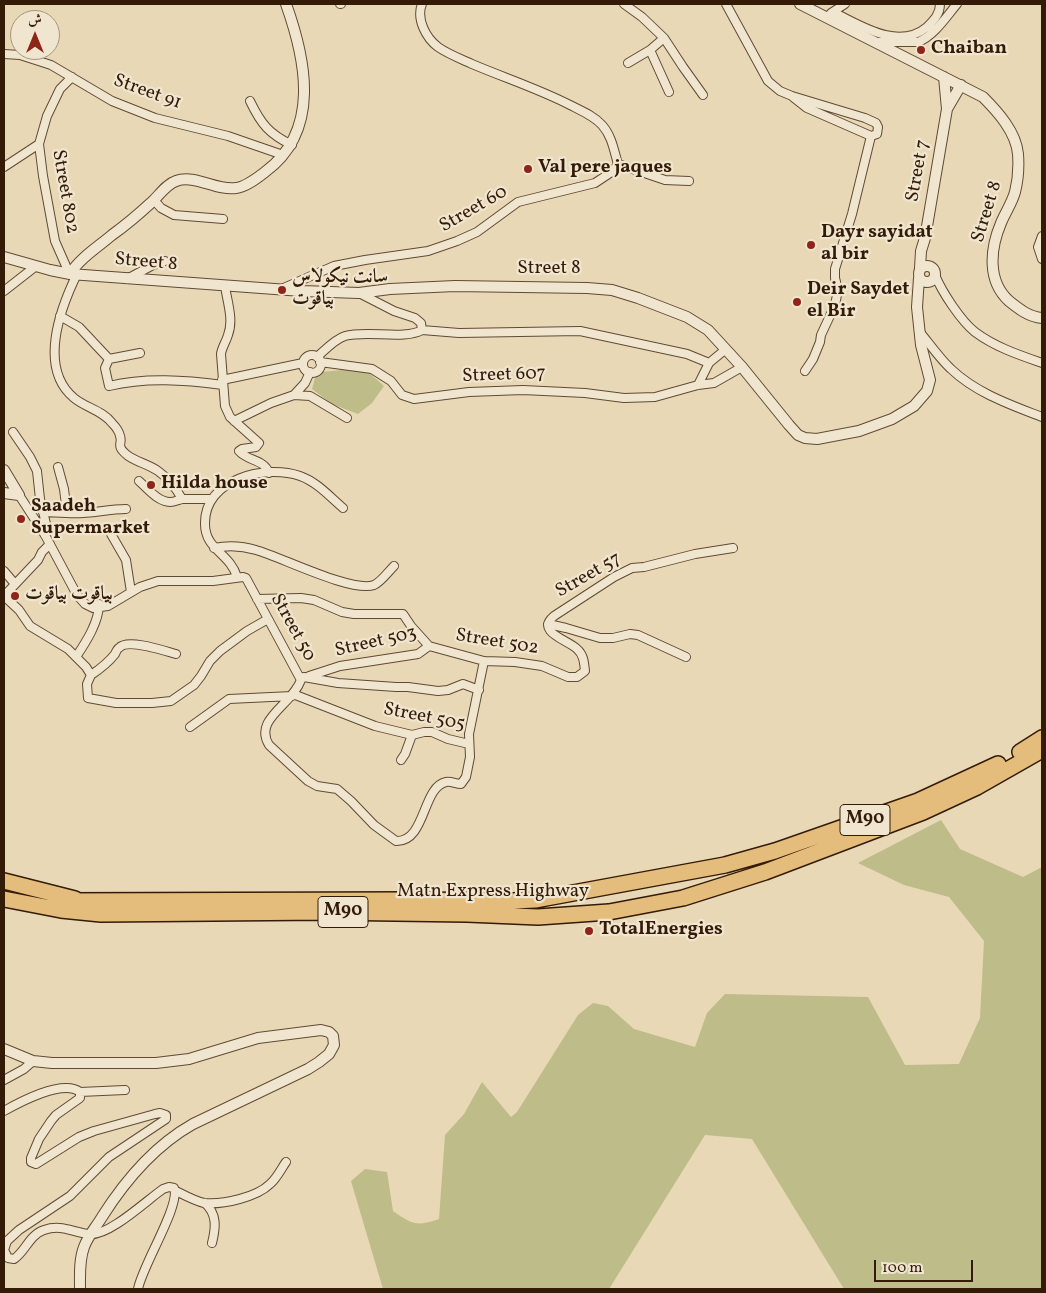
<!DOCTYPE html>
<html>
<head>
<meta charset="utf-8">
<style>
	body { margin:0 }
	#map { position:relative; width:1046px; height:1293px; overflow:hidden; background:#e8d8b6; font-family:Vollkorn,Amiri,serif }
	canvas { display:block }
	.frame { position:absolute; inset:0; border:5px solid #341b07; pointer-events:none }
	.north { position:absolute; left:10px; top:10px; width:50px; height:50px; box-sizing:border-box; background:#f0e6d0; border:1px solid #a59580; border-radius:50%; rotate:0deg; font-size:14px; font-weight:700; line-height:20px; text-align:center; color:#341b07 }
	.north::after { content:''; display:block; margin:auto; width:18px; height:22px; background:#8f2418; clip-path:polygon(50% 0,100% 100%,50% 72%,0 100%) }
	.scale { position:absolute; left:874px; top:1260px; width:99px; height:22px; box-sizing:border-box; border:2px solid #341b07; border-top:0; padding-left:6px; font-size:15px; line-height:18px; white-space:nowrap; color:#341b07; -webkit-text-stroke:4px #f0e6d0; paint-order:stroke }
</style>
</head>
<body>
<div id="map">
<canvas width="1046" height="1293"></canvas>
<div class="frame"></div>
<div class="north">ش</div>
<div class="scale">100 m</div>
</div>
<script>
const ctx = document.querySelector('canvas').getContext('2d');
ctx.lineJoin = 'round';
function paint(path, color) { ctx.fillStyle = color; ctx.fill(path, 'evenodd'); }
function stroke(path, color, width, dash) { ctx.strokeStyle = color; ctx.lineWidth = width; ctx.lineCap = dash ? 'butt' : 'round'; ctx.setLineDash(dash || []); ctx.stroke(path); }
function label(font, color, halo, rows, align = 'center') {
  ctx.font = font + ' Vollkorn,Amiri,serif'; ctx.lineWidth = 4.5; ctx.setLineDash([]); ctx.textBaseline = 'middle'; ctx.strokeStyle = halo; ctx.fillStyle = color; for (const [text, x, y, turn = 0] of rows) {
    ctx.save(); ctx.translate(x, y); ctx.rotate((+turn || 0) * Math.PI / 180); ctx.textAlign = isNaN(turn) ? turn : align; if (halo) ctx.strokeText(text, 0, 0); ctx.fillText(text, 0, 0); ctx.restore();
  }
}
paint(new Path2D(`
	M351,369L367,371L384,386L372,403L358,414L332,404L312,389L315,378L322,372Z
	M941,820L960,849L1023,877L1042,867V1289H844L752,1139L705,1135L609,1289H383L351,1181L365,1169L387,1172L393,1211C412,1224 416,1227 439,1219L445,1135L464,1114L482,1082L511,1117L517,1112L578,1015L593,1003L608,1006L634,1029L695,1047L707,1013L725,994L868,997L905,1065L959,1064L980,1018L984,941L949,897L904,885L858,863Z`), '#bebc88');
const minor = new Path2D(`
	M340,4H341
	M422,4C416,19 426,38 438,47C448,54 461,59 472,64C505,78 539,89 570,105C582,111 594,116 602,125C612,136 614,151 618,164
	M624,4L642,17L664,38L683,67L703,95
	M726,4L768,81L780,91L792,96L865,118L876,123L878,127L877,134L871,136L852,214L835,269V278L838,290L835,305L821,335L820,342L813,359L805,371
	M833,12C860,25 898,51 927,27C934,20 940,14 940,4
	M831,13L845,4
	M876,42H918C934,36 946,17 957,4
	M650,50L669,92
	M4,54L20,55L51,65L112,101L155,118L228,136L283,155
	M628,63L650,50L664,38
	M793,97L807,108L871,136
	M250,101C261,124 269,134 292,145
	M618,164L665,180L689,181
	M4,167L39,144
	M154,200L161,208L174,215L223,219
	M1042,236L1038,247L1042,259
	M67,273L66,266L55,241L43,176L39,144L47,116L60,89L72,77
	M77,274C60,309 38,368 74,398C86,408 102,410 112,423C115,426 119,431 120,436C123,444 115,445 127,455C136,462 148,464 158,471C168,478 176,488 182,499H211
	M935,275C942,292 961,321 975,332C995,347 1019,355 1042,363
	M127,279L153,265L165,261
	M225,286C227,301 234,320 228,335C226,342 222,347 221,354L225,406L230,417L259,443L256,447L242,449L239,451C247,461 264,459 269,473
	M279,290L334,266L365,260L428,251L457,241L477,232L518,202L595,183L613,171L618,164
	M4,291L36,266
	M60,316L79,327L109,359L105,368L109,386C146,377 185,380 223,385
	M422,330L459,333L580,331L687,354L709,363
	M919,331C929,343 940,359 951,369C976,393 1011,405 1042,417
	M303 364a9 9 0 1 1 18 0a9 9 0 1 1-18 0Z
	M317,357C325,350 335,339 345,336C367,330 405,340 422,330L421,323L415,318L394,311L359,293
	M109,359L140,353
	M320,362L372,369L391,381L402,395L414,399L469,392L523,390L585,393L624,398L655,397L698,385L714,383L742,367
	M222,380L303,363
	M698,385L709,363L726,349
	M294,395L310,396L347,418
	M234,421L271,403L294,395L305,383L310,372
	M13,432L30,457L37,471L40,499L47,528L45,535
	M139,481C147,488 158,502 170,502C174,502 178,500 182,499
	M19,495L45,535L77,595L85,604L93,608L108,606L140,587L158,581H213L243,577L246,578L301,680C292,705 253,719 269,745L308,781L317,786L337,789L351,801L374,825L396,841C426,842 422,787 446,782C451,781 456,784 461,784L466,777L470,757L469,734L484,661
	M43,512L67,513L64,489L58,467
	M67,513C87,515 106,509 126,509
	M111,534L126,560L131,592
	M214,548C228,545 243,546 256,550C281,557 352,593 374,585C381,582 388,572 394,566
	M4,571L15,584
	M237,577C230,553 205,550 205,524C204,479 265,464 300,476C317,482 329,496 343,508
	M4,596L19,610L30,626L68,649L86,667L91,675L87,684L88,698L116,703H152L171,701L194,685L201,676L210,661L220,651L247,631L268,619
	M4,596L38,560L42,552L50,544
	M257,599L301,598L314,600L342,612L354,614H403L411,626L429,646L484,661L515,662L542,666L568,677H577L585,671C584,663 584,655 577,649C568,640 535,632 554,616L614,577L632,568L644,567L695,554L733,548
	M548,624L566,628L600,638H613L630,634L638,635L686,657
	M76,657C86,642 99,622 99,604
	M91,675C100,669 108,663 115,654C116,652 117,649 119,648C127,638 165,651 176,654
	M309,676L340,666L418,654L429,646
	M304,677L338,683L396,687H408L438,691L448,690L463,684L479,690
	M293,694L375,726L412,735L424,732H432L448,739L469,744
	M190,727L229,699L292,696
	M401,760L405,754L412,735
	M4,1080L24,1069L33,1061
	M80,1092L125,1090
	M4,1111C20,1102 63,1079 80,1092V1098L56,1115L51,1121L39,1139L31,1158V1162L36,1164L79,1137L94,1131L155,1114L160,1113L166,1115V1119L109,1157L70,1196L19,1230L7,1241L4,1250L8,1258L14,1259C26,1251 29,1235 44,1230C61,1224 72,1232 89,1234C108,1237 147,1200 163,1189L169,1187L174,1188C181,1205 142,1266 138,1289
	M176,1191C184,1195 195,1201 204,1203C223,1205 257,1197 270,1184C277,1178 281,1169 286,1162
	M205,1203C217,1214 216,1227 212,1243`);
const tertiary = new Path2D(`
	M800,4L983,97C998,112 1016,132 1018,154C1019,167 1018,180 1015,192C1012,203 1005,213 1001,223C990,249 987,281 1009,301C1019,309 1029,317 1042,318
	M947,109L961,85
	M4,257L50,270L70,274L302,291L359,293L390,289L455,286L587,288L612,290L638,298L687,317L708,330L742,367L789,425L798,435L805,438L817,439L859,431L892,419L914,406L927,391L930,380L921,345L917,307L919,278
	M919 274a8 8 0 1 1 16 0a8 8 0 1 1-16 0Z
	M920,268L921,251L925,238L947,109L944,77
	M70,274C80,258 98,247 112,235C126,225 140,213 153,201C160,194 167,184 176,181C195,174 216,191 236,188C246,187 257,178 265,172C321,131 306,60 286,4
	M4,470L19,495
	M4,493L19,495
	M4,1049L33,1061L52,1063H156L189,1059L258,1038L321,1030L329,1032L333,1036L334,1045L329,1054L319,1062L308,1069L193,1124C154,1146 126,1179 102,1217C96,1227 88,1236 84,1247C79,1260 80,1276 80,1289`);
const motorway = new Path2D(`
	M1020,752L1042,738
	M4,881L75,899
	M4,899L61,910L101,914L324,912L467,914L538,917L609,912L683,898L765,872L923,812L977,787L1042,750
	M63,901L407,900L513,901L535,900L725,865L775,851L918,801L998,764`);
stroke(minor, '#614a33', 10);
stroke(tertiary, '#614a33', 12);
stroke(motorway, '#341b07', 18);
stroke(minor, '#f0e6d0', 8);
stroke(tertiary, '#f0e6d0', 10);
stroke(motorway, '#e4bc7b', 15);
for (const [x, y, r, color] of [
	[921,50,5,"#8f2418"],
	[528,169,5,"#8f2418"],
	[811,245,5,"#8f2418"],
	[282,290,5,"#8f2418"],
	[797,302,5,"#8f2418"],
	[151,485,5,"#8f2418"],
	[21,519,5,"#8f2418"],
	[15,596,5,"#8f2418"],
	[589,931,5,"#8f2418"]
]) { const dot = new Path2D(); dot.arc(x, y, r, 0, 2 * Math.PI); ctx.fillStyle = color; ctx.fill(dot); stroke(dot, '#f0e6d0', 2); }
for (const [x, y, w] of [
	[865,820,50],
	[343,912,50]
]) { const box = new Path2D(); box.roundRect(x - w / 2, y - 15.5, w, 31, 4); ctx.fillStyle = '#f0e6d0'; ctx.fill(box); stroke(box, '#341b07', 1); }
label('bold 18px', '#341b07', null, [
	["M90",865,820],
	["M90",343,912]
]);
label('bold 19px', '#341b07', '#f0e6d0', [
	["Chaiban",931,50],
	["Val pere jaques",538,169],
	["Dayr sayidat",821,234],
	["al bir",821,256],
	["سانت نيكولاس",292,279],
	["بياقوت",292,301],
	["Deir Saydet",807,291],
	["el Bir",807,313],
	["Hilda house",161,485],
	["Saadeh",31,508],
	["Supermarket",31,530],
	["بياقوت بياقوت",25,596],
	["TotalEnergies",599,931]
], 'left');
label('19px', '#341b07', '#f0e6d0', [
	["Street 91",147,93,20],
	["Street 7",919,171,-80],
	["Street 802",64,192,80],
	["Street 60",474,210,-30],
	["Street 8",988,212,-73],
	["Street 8",146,263,5],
	["Street 8",549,270],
	["Street 607",504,376,-2],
	["Street 57",589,576,-30],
	["Street 50",292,628,61],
	["Street 503",376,643,-13],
	["Street 502",497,643,9],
	["Street 505",424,718,11],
	["Matn Express Highway",493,893]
]);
</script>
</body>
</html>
